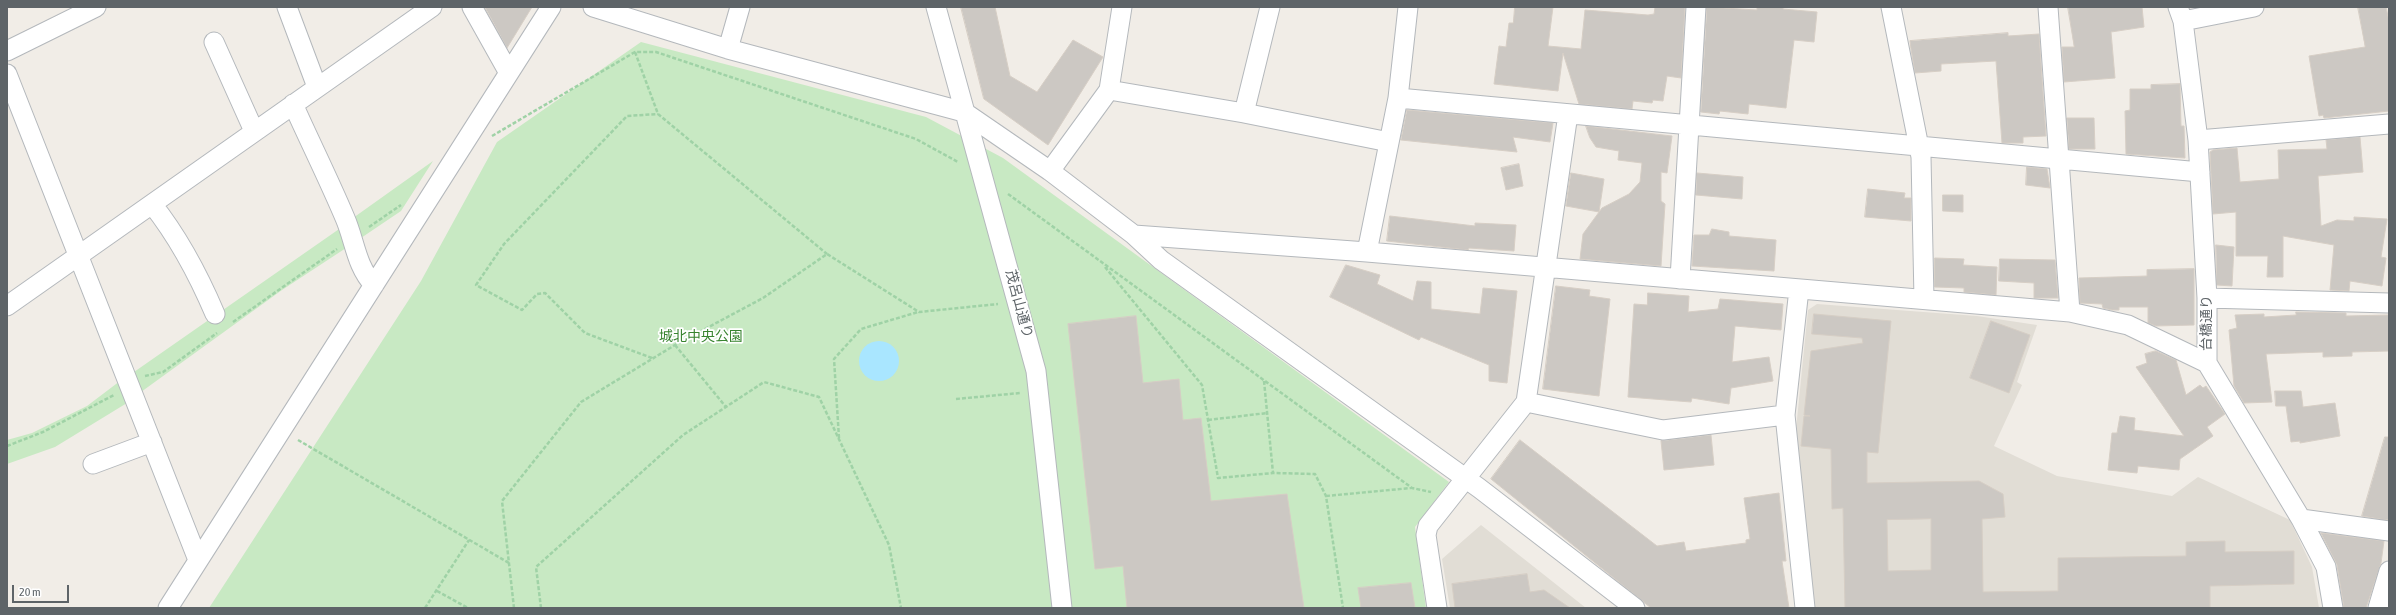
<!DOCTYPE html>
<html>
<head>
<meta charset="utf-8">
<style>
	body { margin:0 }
	#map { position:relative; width:2396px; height:615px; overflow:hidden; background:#f1ede7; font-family:"Asap Condensed",sans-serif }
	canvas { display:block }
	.frame { position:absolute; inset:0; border:8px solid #5e6468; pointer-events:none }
	.scale { position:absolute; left:12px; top:585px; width:57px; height:18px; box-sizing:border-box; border:2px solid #5e6468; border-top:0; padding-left:5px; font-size:12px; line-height:14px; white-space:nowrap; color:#5e6468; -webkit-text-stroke:3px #fff; paint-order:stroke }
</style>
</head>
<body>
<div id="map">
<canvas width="2396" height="615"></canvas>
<div class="frame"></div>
<div class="scale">20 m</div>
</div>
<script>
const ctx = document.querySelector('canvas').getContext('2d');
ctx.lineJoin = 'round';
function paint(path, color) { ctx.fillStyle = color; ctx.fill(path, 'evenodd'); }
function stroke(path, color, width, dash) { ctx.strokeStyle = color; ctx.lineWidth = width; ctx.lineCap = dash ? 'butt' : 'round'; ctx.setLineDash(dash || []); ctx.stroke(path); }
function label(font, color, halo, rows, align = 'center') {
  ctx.font = font + ' "Asap Condensed","Noto Sans JP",sans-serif'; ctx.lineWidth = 3.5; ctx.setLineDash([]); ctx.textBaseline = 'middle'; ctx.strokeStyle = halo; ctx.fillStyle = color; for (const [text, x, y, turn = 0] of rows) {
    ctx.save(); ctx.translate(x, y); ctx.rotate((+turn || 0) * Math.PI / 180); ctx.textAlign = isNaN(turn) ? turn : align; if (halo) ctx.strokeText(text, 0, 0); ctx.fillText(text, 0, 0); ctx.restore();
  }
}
paint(new Path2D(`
	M1817,304L1977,316L2037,325L2017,382L2022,385L1994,446L2057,476L2172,496L2198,477L2290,520L2312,567L2319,608H1813L1795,439L1808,310Z
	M1481,525L1586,608H1450L1442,559Z`), '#e1ddd5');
paint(new Path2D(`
	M641,42L926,117L1003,158L1449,482L1415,527L1426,608H209L421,281L497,142Z
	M433,161L401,211L358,240L353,218Z
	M342,227L346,248L282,290L141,392L134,372Z
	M120,381L127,403L55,447L7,464V440L32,433L87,406Z`), '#c8e9c3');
paint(new Path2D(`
	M859 361a20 20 0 1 1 40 0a20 20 0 1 1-40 0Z`), '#a9e6ff');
const building = new Path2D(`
	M485,7H532L507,48Z
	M961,7H995L1010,76L1037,92L1073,40L1103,57L1048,145L984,99Z
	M1515,7H1553L1548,46L1581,49L1585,10L1648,15L1654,14L1655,7H1685L1681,78L1667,76L1663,101L1653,100L1652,103L1633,101L1632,109L1579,104L1563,53L1558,91L1494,84L1499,46L1506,47L1509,23H1513Z
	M1707,7L1757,10V7H1783V9L1817,12L1814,42L1794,40L1786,108L1749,104L1748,114L1720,111L1719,114L1701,112Z
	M2068,7H2142L2144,27L2111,32L2115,78L2064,82L2062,47H2074Z
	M2358,7H2386L2389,21V111L2324,118L2323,115L2319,116L2309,56L2365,47Z
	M2008,33V36L2039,34L2046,136L2023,137V143H2002L1996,61L1941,64V71L1915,73L1911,49L1910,41Z
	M2180,84L2181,126H2184L2185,158L2126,154L2125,111L2130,110V89H2151V85Z
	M1407,110L1553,123L1550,142L1513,137L1517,152L1401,140Z
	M2067,118H2094L2095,149H2069Z
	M1586,126L1672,136L1667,173L1661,172V201L1665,204L1661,266L1580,259L1583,234L1602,208L1629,194L1640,182L1642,163L1618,160L1619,151L1596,147L1590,138Z
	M2360,137L2363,172L2318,176L2321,226L2337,220L2354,221V217L2387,219L2381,257L2386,258L2382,286L2350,281L2349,291L2330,290L2334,245L2283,236V277H2267L2268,256H2236V212L2213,214L2210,152L2213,150L2237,148L2240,182L2279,179L2278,150L2327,149L2326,140Z
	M1519,164L1523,186L1506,190L1501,168Z
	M2027,167L2047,169L2050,188L2026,185Z
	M1571,173L1604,179L1599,212L1566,206Z
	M1697,173L1743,177L1742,199L1696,195Z
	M1868,189L1905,193L1904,198H1911V221L1865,217Z
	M1943,195H1963V212L1943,211Z
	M1390,216L1475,226V223L1516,225L1514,251L1469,248L1468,250L1387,241Z
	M1712,229L1729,232V236L1776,240L1774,271L1692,266L1694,235H1709Z
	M2216,245L2234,247L2232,286L2217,285Z
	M1935,258L1964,259L1963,265L1997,267L1996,295L1964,292V288L1935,287Z
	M2000,259L2055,260L2058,298H2034V283L1999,281Z
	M1346,265L1380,275L1377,284L1413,301L1417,281L1431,282V309L1480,314L1483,288L1517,291L1507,383L1489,381V365L1421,337L1419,340L1330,297Z
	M2194,269V325L2156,326L2148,323V307H2119V310H2112L2103,308L2102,304L2080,303L2079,278L2147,276V270Z
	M1556,286L1590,290L1589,296L1610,299L1599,396L1543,389Z
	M1648,293L1689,296L1688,312L1718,309L1720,299L1783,304L1781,330L1735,326L1732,362L1769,357L1773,381L1731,388L1729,404L1692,398L1691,402L1628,397L1634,304L1647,305Z
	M2296,312L2346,313V316L2389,315V351L2352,352V356L2323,357V352L2266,354L2272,402L2244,403L2234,386L2229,330L2237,328L2235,315L2264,314V317L2296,315Z
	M1814,314L1891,321L1878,453L1867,452V483L1979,481L2003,494L2005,517L1982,519L1983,592L2058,591V558L2186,556V542L2225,541V552L2294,551V584L2210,586V608H1845L1843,508L1832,509L1831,449L1801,446L1804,416H1810L1804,415L1811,351L1863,343L1862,338L1812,334ZM1931,519V570L1888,571L1887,520Z
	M1136,316L1143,383L1179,379L1183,420L1201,418L1211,501L1287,494L1304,608H1127L1123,566L1095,569L1068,324Z
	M1991,321L2030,335L2009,393L1970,378Z
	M2156,351L2176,360L2186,395L2200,385L2203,388L2206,386L2225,414L2207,427L2213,436L2180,459L2179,470L2138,466L2137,473L2108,470L2112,433H2117L2120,416L2135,418L2134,430L2184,436L2136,367L2147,363L2145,354Z
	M2275,391H2301L2303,407L2335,403L2340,436L2300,443V441L2291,442L2286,406H2276Z
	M1711,435L1714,465L1664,470L1661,441Z
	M2385,437H2389V519L2386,520L2362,516Z
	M1520,440L1657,546L1684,542L1686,551L1746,543V540L1750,539L1744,498L1779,493L1786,561H1782L1789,608H1651L1491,479Z
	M2321,533L2384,541L2381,563L2366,608H2344L2337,565Z
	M1527,574L1530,592L1544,590L1570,608H1455L1452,584Z
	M1411,583L1415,608H1361L1358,588Z`);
paint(building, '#ccc8c3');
stroke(building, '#d6cec5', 1);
const minor = new Path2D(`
	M287,7L317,87
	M472,7L509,73
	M593,7L728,49L964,112L1050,171L1134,235L1161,260L1479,488L1635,608
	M936,7L1036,371L1062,608
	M1891,7L1921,157L1924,299
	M2048,7L2070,312
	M2178,7L2183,21L2198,140L2207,298V363L2301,519L2326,567L2333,608
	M2183,21L2254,7
	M214,42L254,131
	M728,49L740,7
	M7,51L96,7
	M7,74L198,560
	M1109,90L1244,113L1270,7
	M1398,98L2200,172
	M293,104C310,142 329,180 345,218C355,241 356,266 374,285
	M1244,113L1389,142
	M2198,140L2389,124
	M1050,171L1109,90L1122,7
	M152,204C179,238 198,274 215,314
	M1134,235L1367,252L1398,98L1408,7
	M1367,252L2070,312L2128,325L2207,363
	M1680,279L1696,7
	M1799,289L1785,415L1805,608
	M2207,298L2389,303
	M7,306L432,7
	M1526,402L1663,430L1785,415
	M93,464L152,442
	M2301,519L2389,531
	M168,608L551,7
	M1437,608L1426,535L1428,526L1526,402L1568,114
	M2378,608L2389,571`);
stroke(minor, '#b4b8bc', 21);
stroke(new Path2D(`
	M635,52L658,114L827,254
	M492,136L635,52H656L916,139L958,162
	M1008,194L1412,488L1431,492
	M369,227L401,205
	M1105,267L1202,385L1218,478L1273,473
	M233,322L337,249
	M675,345L726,407
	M652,358L585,333L545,293L537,294L522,310L476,285L504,244L627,116L658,114
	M145,376L163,372L217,333
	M1264,381L1273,473L1315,474L1326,496L1343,608
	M956,399L1020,393
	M1208,420L1267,413
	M839,438L834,359L861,329L918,312
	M298,440L509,563
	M7,446L43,432L114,395
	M1326,496L1411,488
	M437,591L468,608
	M425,608L469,540
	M514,608L502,501L581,402L675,345L763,298L827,254L919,312L998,304
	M541,608L536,567L683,435L764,382L819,397L889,545L901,608`), '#9fd2a6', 2.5, [4, 2]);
stroke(minor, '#fff', 19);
label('14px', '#5e6468', '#fff', [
	["茂呂山通り",1019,304,75],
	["台橋通り",2207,323,-90]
]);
label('14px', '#398430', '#fff', [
	["城北中央公園",701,337]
]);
</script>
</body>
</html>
